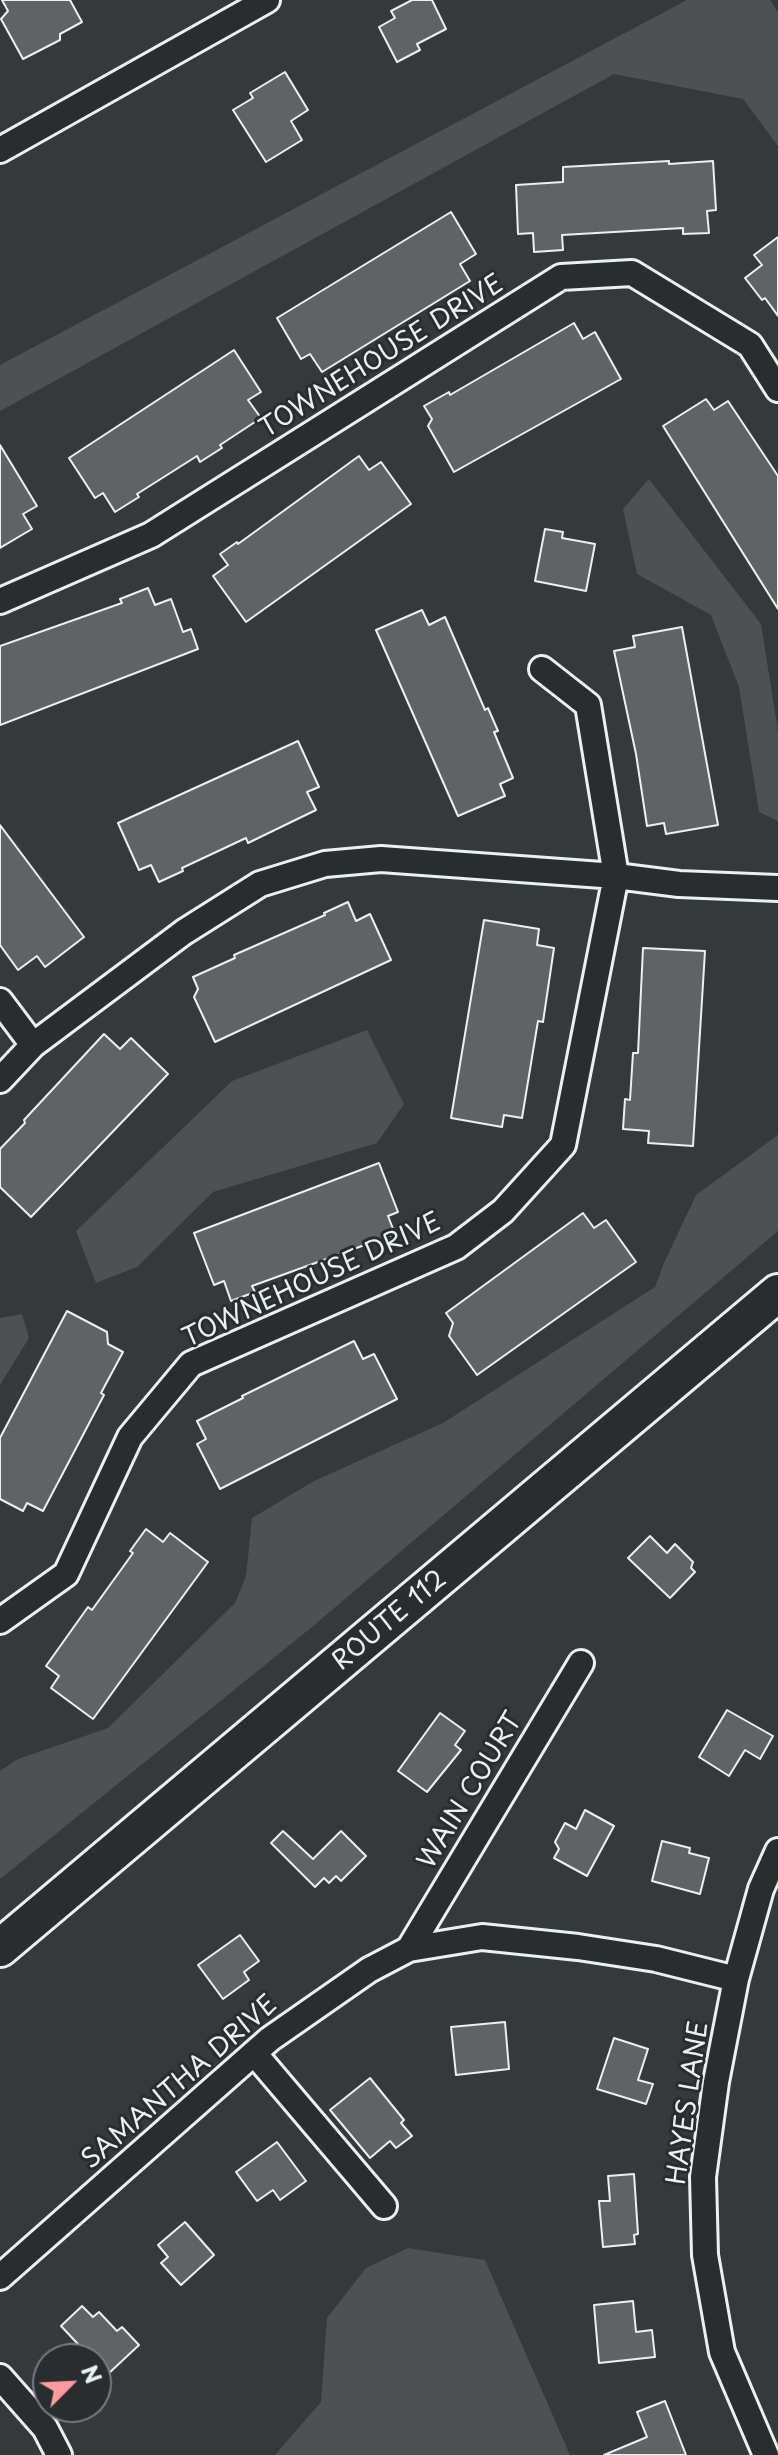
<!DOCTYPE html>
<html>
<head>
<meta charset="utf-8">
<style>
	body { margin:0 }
	#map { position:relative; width:778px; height:2455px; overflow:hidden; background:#35393a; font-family:"Playpen Sans",sans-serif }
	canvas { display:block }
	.north { position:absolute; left:32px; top:2343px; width:80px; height:80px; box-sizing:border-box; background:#2a2d2e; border:2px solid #767b7f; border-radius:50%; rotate:66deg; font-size:22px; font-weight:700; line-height:32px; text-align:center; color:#e8f1f8 }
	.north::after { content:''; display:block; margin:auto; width:28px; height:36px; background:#ff9aa2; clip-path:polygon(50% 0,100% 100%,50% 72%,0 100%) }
</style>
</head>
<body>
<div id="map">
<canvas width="778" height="2455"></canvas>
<div class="north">N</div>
</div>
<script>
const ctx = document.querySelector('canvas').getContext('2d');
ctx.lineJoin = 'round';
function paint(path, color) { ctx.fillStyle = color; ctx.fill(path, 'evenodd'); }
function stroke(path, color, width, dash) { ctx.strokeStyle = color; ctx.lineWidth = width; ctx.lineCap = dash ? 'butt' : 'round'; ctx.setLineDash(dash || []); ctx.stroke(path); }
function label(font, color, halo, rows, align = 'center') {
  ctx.font = font + ' "Playpen Sans",sans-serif'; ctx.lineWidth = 6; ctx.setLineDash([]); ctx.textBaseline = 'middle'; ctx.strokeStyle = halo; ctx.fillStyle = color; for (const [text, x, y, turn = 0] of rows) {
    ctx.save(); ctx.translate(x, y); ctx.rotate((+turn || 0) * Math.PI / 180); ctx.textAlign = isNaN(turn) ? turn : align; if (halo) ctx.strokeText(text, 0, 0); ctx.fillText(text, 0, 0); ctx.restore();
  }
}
paint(new Path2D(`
	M687,0H770L778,12V146L743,99L614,74L0,411V365Z
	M649,479L761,624L778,731V821L759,812L739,687L711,615L637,574L623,509Z
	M367,1030L404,1104L377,1143L213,1192L137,1267L96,1283L76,1231L232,1081Z
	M778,1135V1231L312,1627L0,1879V1771L18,1759L108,1728L235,1603L246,1576L252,1518L314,1481L443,1423L655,1287L664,1263L696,1195Z
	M22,1314L29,1338L0,1385V1318Z
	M408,2248L485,2260L570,2455H275L321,2402L327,2318L366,2268Z`), '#4d5152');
const building = new Path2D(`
	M2,0H70L82,22L60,34V40L23,59L1,19L8,11Z
	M412,0H432L446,29L417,44L420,50L397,62L379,27L395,18L391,11Z
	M285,72L308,110L291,121L302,140L266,162L233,110L253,98L250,93Z
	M669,161V164L713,161L716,210L707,211L709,233L683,234V228L562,235L563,250L534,252L533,233L518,234L516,185L563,182V167Z
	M451,212L476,254L460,264L470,281L322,372L310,354L301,359L277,318Z
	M778,237V316L765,298L762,300L745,278L762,265L754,255Z
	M574,323L583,339L595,332L621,379L454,472L428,426L432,419L424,406L449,392L450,395Z
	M234,350L261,392L248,400L261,418L220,445L222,448L200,462L197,456L137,494L139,497L115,512L103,493L95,498L69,458Z
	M706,399L714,410L728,401L778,476V609L663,426Z
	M0,445L37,506L23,514L32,529L0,548Z
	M359,456L369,470L381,462L411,504L246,622L213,576L228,565L220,554L237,542L238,544Z
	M545,529L563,532L562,538L595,544L586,591L535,581Z
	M148,588L155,605L171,599L183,632L191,629L198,649L0,725V646L122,603L120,599Z
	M422,610L429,625L445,617L485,710L488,708L498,731L494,732L513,778L500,784L505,796L458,816L376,630Z
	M682,627L718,825L666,834L664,823L647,826L636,754L614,651L635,647L633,636Z
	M298,741L319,787L307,792L316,810L248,843L246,838L182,868L183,871L159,882L151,865L139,870L118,823Z
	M0,825L84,937L45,967L37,956L18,970L0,945Z
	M348,902L356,921L370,914L391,960L215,1042L194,997L198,989L193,977L235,958L234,955L325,915L324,913Z
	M484,920L539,929L537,945L554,948L543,1022L538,1021L522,1118L504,1115L502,1127L451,1118Z
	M643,948L705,951L693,1146L648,1143L649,1131L623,1129L625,1099L630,1100L633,1053H638Z
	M104,1034L120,1049L131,1038L168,1074L31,1217L0,1187V1149L25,1123L24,1120Z
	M379,1163L398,1212L388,1216L395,1234L252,1286L255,1292L231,1301L224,1281L214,1285L194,1233Z
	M583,1213L594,1228L606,1220L636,1262L477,1375L449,1336L453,1323L446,1313Z
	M67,1311L107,1332L108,1344L123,1352L101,1393L104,1395L43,1511L27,1503L23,1511L0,1499V1438Z
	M354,1341L363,1359L374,1354L397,1399L220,1489L197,1444L206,1439L197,1421L243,1398L242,1396Z
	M146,1529L163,1542L170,1533L208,1562L93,1719L51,1688L59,1676L46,1666L88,1607L92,1610L133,1553L130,1551Z
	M650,1536L667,1553L675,1544L693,1562L691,1568L695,1572L670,1598L628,1558Z
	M727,1710L773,1736L760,1759L745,1750L729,1776L699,1757Z
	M440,1713L465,1731L455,1745L461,1750L427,1792L398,1771Z
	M585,1810L614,1826L587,1876L554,1858L559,1849L555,1842L565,1823L576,1829Z
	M283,1831L313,1859L341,1831L366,1856L341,1881L336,1876L329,1883L324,1878L315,1887L271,1843Z
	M662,1841L690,1848L689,1853L709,1858L700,1894L652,1881Z
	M240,1935L259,1961L244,1972L249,1980L223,1999L198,1965Z
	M505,2022L509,2069L456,2075L451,2027Z
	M614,2038L648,2049L638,2080L653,2084L646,2104L597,2089Z
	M370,2078L404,2120L401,2123L412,2136L396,2148L390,2141L370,2158L330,2110Z
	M277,2142L306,2181L280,2200L273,2190L257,2201L236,2172Z
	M634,2174L638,2234L634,2235L635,2244L603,2247L599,2201H610L608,2176Z
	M185,2222L214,2255L181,2285L161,2263L168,2257L158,2245Z
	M633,2301L636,2332L652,2330L655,2357L599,2363L594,2305Z
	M82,2306L93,2317L99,2312L117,2331L122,2327L139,2345L107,2375L96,2363V2359H92L61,2326Z
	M665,2401L686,2455H604L647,2437L637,2412Z`);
paint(building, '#5f6365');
stroke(building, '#e8f1f8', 2);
const minor = new Path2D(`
	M0,150L267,0
	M0,601L151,535L561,277L632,273L750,345L778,389
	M0,1001L33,1045L0,1080
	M33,1045L184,932L260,884L325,864L381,859L616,876L679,884L778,888
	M0,1621L66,1574L130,1437L191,1364L456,1247L503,1211L563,1145L616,876L588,705L542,669
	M409,1949L581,1663
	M254,2053L384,2206
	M0,2277L270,2039L369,1970L409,1949L482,1937L578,1947L656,1959L736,1979
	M0,2377L45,2428L59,2455
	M766,2455L722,2352L705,2255L703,2177L716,2082L736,1979L761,1889L778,1851`);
const primary = new Path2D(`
	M0,1948L778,1293`);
stroke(minor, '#e8f1f8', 30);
stroke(primary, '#e8f1f8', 42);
stroke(minor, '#2a2d2e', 24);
stroke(primary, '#2a2d2e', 36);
label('26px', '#e8f1f8', '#2a2d2e', [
	["TOWNEHOUSE DRIVE",382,357,-32],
	["TOWNEHOUSE DRIVE",312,1281,-25],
	["ROUTE 112",390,1621,-40],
	["WAIN COURT",471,1791,-59],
	["SAMANTHA DRIVE",180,2083,-41],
	["HAYES LANE",689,2103,-82]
]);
</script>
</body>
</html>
